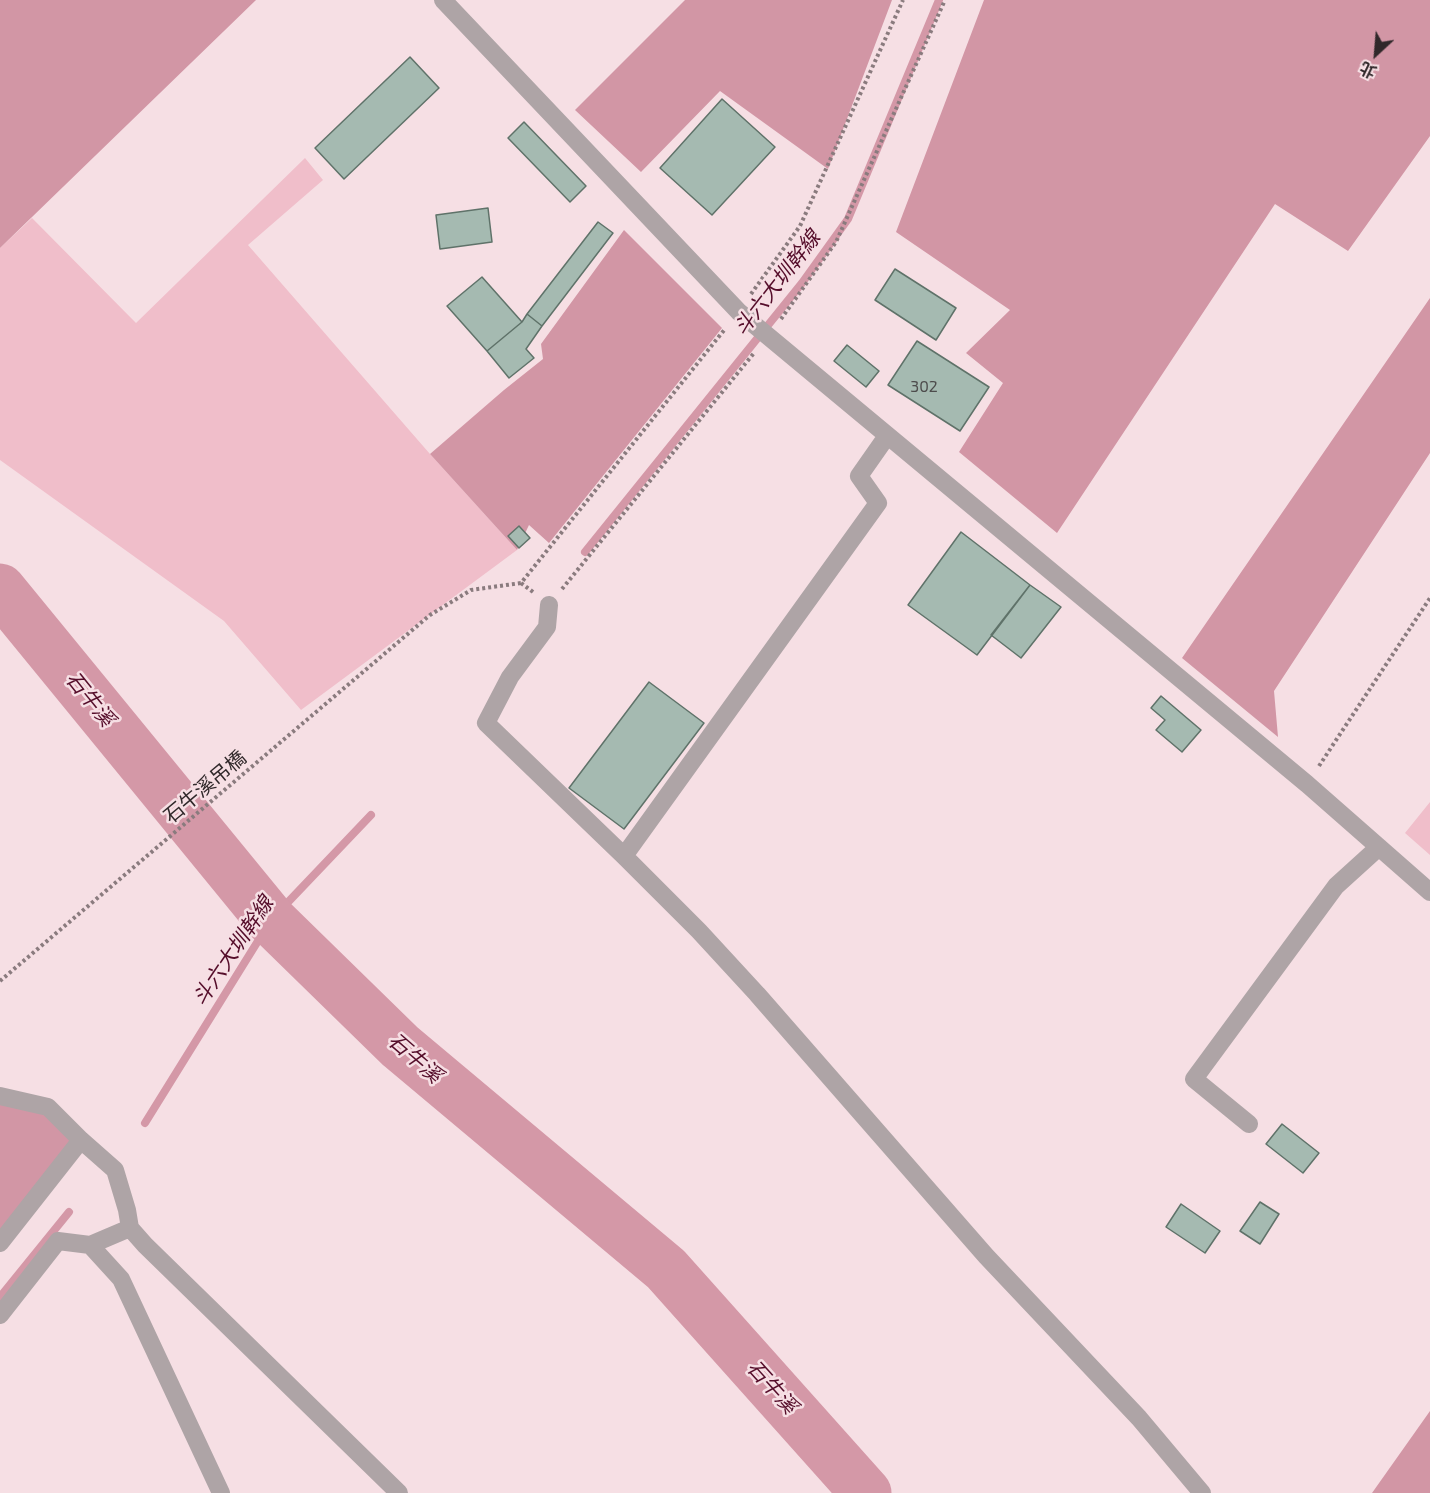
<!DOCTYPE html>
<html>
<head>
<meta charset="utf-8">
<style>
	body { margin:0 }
	#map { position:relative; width:1430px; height:1493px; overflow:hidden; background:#f6dfe4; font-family:"Exo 2","Noto Sans TC",sans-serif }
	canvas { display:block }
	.north { position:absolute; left:1346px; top:24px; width:60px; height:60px; -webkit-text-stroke:4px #f6dfe4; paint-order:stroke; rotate:206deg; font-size:16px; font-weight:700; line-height:24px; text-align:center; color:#30282a }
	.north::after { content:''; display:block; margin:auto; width:21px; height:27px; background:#30282a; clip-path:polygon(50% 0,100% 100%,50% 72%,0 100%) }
</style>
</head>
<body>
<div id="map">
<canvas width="1430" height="1493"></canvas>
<div class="north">北</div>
</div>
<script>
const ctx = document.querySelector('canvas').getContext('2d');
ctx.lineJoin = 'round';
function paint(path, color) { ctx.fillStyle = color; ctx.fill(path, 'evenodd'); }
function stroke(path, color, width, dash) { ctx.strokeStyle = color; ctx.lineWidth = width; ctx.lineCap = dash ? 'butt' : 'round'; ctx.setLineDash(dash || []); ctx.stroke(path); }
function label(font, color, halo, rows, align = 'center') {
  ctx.font = font + ' "Exo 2","Noto Sans TC",sans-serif'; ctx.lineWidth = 5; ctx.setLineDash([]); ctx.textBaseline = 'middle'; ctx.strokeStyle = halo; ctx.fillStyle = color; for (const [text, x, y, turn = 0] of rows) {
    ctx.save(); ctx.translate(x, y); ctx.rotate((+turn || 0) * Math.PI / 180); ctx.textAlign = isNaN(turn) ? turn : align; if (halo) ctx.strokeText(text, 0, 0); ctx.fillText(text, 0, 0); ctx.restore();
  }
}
paint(new Path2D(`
	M305,158L323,180L248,245L430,454L517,550L301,710L224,621L0,460V248L32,218L136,323Z
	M1430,802V855L1405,833Z`), '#f0beca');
paint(new Path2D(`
	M0,0H256L0,248Z
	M685,0H892L828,169L720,91L641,172L575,110Z
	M984,0H1430V136L1348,251L1275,204L1057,533L959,452L1003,383L966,353L1010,310L896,232Z
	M624,230L722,328L549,543L529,525L517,550L430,454L504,390L543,359L541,344Z
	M1430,298V453L1274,691L1278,737L1182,658Z
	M0,1101L50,1102L81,1140L0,1235Z
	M1430,1411V1493H1372Z`), '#d296a5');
stroke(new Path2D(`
	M585,552L802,283L848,219L939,0
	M145,1123L271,920L371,815
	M0,1297L69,1212`), '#d498a7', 8);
stroke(new Path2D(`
	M0,589L271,920L400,1046L666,1269L866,1493`), '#d498a7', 51);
const building = new Path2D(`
	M410,57L439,88L344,179L315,148Z
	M722,99L775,147L712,215L660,168Z
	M524,122L586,186L570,202L508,138Z
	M488,208L492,242L440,249L436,215Z
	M598,222L613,233L542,326L527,314Z
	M895,269L956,308L936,340L875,300Z
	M482,277L522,322L487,351L447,306Z
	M527,314L542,326L526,349L534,358L509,378L487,351L522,322Z
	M917,341L989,387L960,431L888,385Z
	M847,345L879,371L866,387L834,361Z
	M519,526L530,538L519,548L508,536Z
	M961,532L1030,585L977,655L908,605Z
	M1030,585L1061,607L1021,658L991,635Z
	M649,682L704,723L624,829L569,788Z
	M1161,696L1201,730L1182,752L1156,730L1165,720L1151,708Z
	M1282,1124L1319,1153L1303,1173L1266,1144Z
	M1260,1202L1279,1214L1260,1244L1240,1231Z
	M1181,1204L1220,1231L1205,1253L1166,1227Z`);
paint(building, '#a5bab1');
stroke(building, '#5f7269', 1.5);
stroke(new Path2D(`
	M751,294L800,226L903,0
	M781,319L836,242L945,0
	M562,589L754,353
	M533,592L521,583L725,329
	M1319,766L1430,598
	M0,981L430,615L471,590L521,583`), '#8a7b7e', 4, [3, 3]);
stroke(new Path2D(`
	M443,0L739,312L1307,784L1430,892
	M549,605L547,627L510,677L486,723L624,856L699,931L757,994L986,1256L1139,1418L1202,1493
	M624,856L878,503L859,476L887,436
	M0,1096L48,1107L81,1140L115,1170L127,1210L130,1228L145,1245L399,1493
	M1249,1124L1194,1079L1336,886L1379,847
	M0,1243L81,1140
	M90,1245L121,1279L221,1493
	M0,1315L58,1241L90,1245L130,1228`), '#aea4a6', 18);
label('16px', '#4d4c4c', null, [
	["302",924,387]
]);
label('20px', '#30282a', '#f6dfe4', [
	["石牛溪吊橋",205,787,-40]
]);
label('italic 21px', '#550d2a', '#f6dfe4', [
	["斗六大圳幹線",777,283,-52],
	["石牛溪",90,699,51],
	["斗六大圳幹線",233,951,-56],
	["石牛溪",415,1058,41],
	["石牛溪",772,1387,48]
]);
</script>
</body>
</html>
